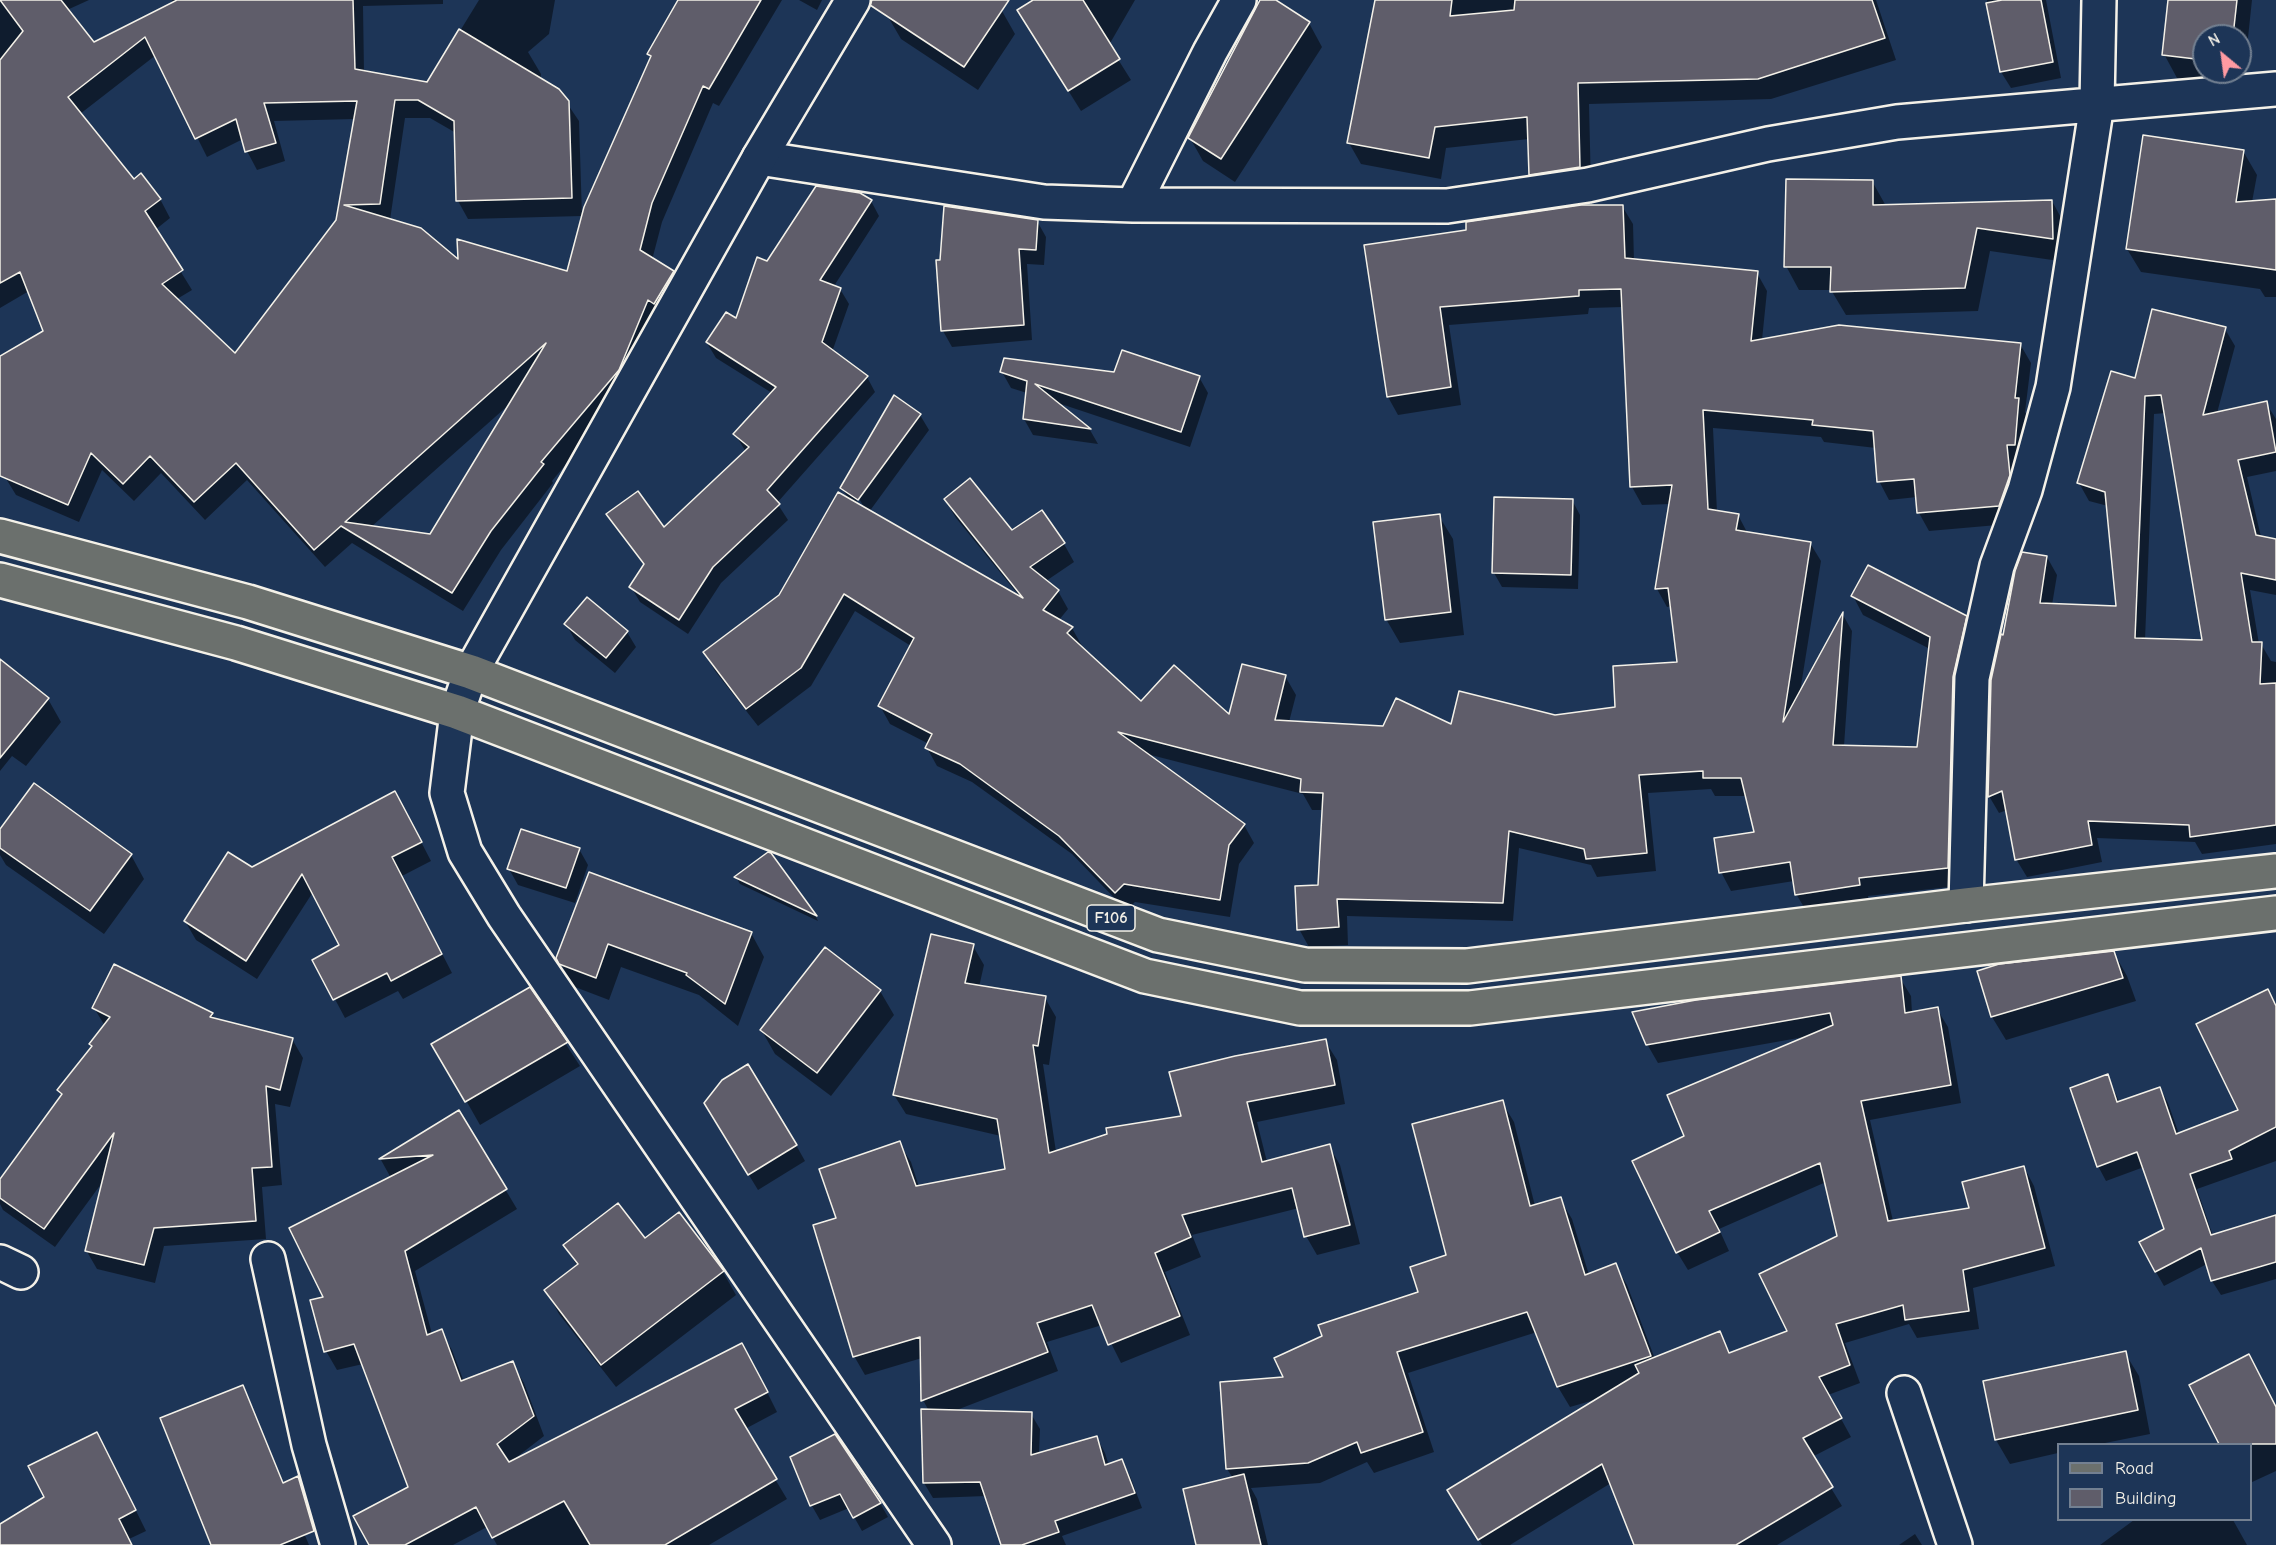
<!DOCTYPE html>
<html>
<head>
<meta charset="utf-8">
<style>
	body { margin:0 }
	#map { position:relative; width:2276px; height:1545px; overflow:hidden; background:#1d3557; font-family:"Comic Neue",sans-serif }
	canvas { display:block }
	.legend { position:absolute; left:2057px; top:1443px; width:195px; height:78px; box-sizing:border-box; background:#1d3557; border:2px solid #738091; margin:0; padding:8px 10px; list-style:none; font-size:18px; color:#f4f1e8 }
	.legend li { display:flex; align-items:center; gap:12px; height:30px }
	.legend b { width:30px; border:2px solid #738091 }
	.north { position:absolute; left:2192px; top:24px; width:60px; height:60px; box-sizing:border-box; background:#1d3557; border:2px solid #738091; border-radius:50%; rotate:331deg; font-size:16px; font-weight:700; line-height:24px; text-align:center; color:#f4f1e8 }
	.north::after { content:''; display:block; margin:auto; width:21px; height:27px; background:#ff9aa2; clip-path:polygon(50% 0,100% 100%,50% 72%,0 100%) }
</style>
</head>
<body>
<div id="map">
<canvas width="2276" height="1545"></canvas>
<ul class="legend">
<li><b style="height:8px;background:#6b706d"></b>Road</li>
<li><b style="height:16px;background:#5f5d6a"></b>Building</li>
</ul>
<div class="north">N</div>
</div>
<script>
const ctx = document.querySelector('canvas').getContext('2d');
ctx.lineJoin = 'round';
function paint(path, color) { ctx.fillStyle = color; ctx.fill(path, 'evenodd'); }
function stroke(path, color, width, dash) { ctx.strokeStyle = color; ctx.lineWidth = width; ctx.lineCap = dash ? 'butt' : 'round'; ctx.setLineDash(dash || []); ctx.stroke(path); }
function label(font, color, halo, rows, align = 'center') {
  ctx.font = font + ' "Comic Neue",sans-serif'; ctx.lineWidth = 5; ctx.setLineDash([]); ctx.textBaseline = 'middle'; ctx.strokeStyle = halo; ctx.fillStyle = color; for (const [text, x, y, turn = 0] of rows) {
    ctx.save(); ctx.translate(x, y); ctx.rotate((+turn || 0) * Math.PI / 180); ctx.textAlign = isNaN(turn) ? turn : align; if (halo) ctx.strokeText(text, 0, 0); ctx.fillText(text, 0, 0); ctx.restore();
  }
}
paint(new Path2D(`
	M0,0H89L67,10L94,43L173,3L172,0H443V4L363,6L364,72L428,83L479,0H555L549,34L528,52L541,74L540,83L556,87L579,121L582,216L468,219L458,201L456,133L430,118H405L390,220L460,262L568,273L651,58L649,54L680,0H782L719,106L713,103L662,222L652,260L673,272L684,291L629,389L552,481L553,483L501,550L463,611L352,543L325,567L247,480L205,520L161,473L134,501L102,470L79,522L16,495L5,477L0,454V358L44,332L29,291L0,308ZM156,55L207,157L243,139L247,151L257,170L285,161L274,121L355,119L337,221L236,355L177,299L192,290L155,230L170,218L160,199L133,181L80,114ZM512,402L431,535L371,527Z
	M799,0H822L817,10Z
	M897,0H986L1002,11L1015,34L978,90L901,39L887,15Z
	M1036,0H1135L1109,45L1131,80L1081,111L1031,31Z
	M1262,0H1273L1309,23L1322,47L1235,182L1203,161L1190,138L1228,61Z
	M1377,0H1876L1896,60L1771,99L1589,104L1591,188L1542,196L1530,174L1529,139L1446,148L1441,179L1361,164L1349,143Z
	M1987,0H2046L2061,78L2011,88L2001,72Z
	M2170,0H2252L2243,85L2177,78L2164,54ZM2204,36H2240V72H2204Z
	M2243,151L2257,175L2252,202L2276,201V297H2265L2260,289L2141,272L2127,249Z
	M1872,181L1886,206L2052,201L2065,225L2066,262L1990,251L1978,311L1846,315L1831,290H1799L1786,266Z
	M871,201L879,216L834,286L840,289L849,304L832,352L867,377L875,392L777,503L788,520L721,583L688,634L640,602L631,587L645,566L608,514L664,529L746,452L735,434L772,393L716,358L707,343L737,320L768,263Z
	M1622,206L1633,224L1634,261L1757,273L1767,291L1762,340L2020,344L2031,363L2025,412L2028,417L2009,524L1929,531L1919,513L1917,497L1889,500L1879,481L1876,448L1824,442L1821,437L1713,428L1717,512L1738,515L1748,534L1810,543L1821,561L1800,692L1843,615L1852,631L1844,746L1918,749L1930,649L1863,615L1853,596L1966,617L1976,635L1958,886L1868,896L1869,903L1807,912L1796,894L1794,881L1731,891L1721,872L1756,833L1747,796H1715L1711,789L1648,793L1656,871L1597,877L1591,865L1519,848L1513,921L1347,916L1348,945L1309,947L1299,929L1320,886L1324,810H1312L1303,794L1147,754L1244,825L1254,843L1239,864L1230,917L1135,902L1126,910L1072,854L972,782L937,766L927,748L929,744L890,724L880,706L911,646L855,611L811,686L758,726L715,671L705,653L780,596L849,500L842,488L920,415L929,430L869,512L1021,598L956,518L945,500L1012,532L1064,544L1074,562L1046,581L1058,591L1068,609L1059,620L1072,628L1082,646L1081,647L1141,704L1230,717L1285,676L1296,695L1289,722L1384,727L1452,726L1617,709L1679,663L1672,606L1667,607L1657,589L1671,504L1642,505L1632,487L1623,307L1589,308L1588,314L1449,325L1461,405L1398,415L1388,397L1366,247ZM855,492L864,507H860L853,494Z
	M1037,221L1046,237L1044,265L1027,264L1032,340L952,347L943,331L938,262Z
	M2225,329L2235,346L2217,413L2266,403L2276,419V471L2247,477L2261,537L2276,540V595L2250,590L2259,644H2261L2271,661L2276,662V844L2202,854L2195,842L2097,838L2102,862L2027,877L2016,859L2007,810L1999,813L1989,796L2005,637L2047,557L2057,575L2052,605L2118,607L2108,506L2089,501L2079,483L2136,380ZM2166,413L2204,642L2145,640L2154,414Z
	M1002,372L1116,373L1199,377L1208,393L1190,447L1058,403L1090,430L1098,444L1033,435L1024,419L1027,393L1011,388Z
	M1572,500L1580,515L1578,589L1502,587L1494,573Z
	M1439,516L1453,539L1464,635L1400,643L1386,619Z
	M566,624L627,632L636,647L615,673L575,640Z
	M0,661L48,699L61,722L26,766L12,756L0,771Z
	M405,811L431,861L402,876L452,973L403,999L398,991L345,1018L314,960L341,946L313,892L257,979L196,940L185,921L252,868Z
	M0,831L131,855L144,879L104,934L6,865L0,855Z
	M579,849L588,865L575,903L518,885L509,869Z
	M770,854L816,917L818,921L740,884L736,877Z
	M590,874L751,933L764,957L738,1026L699,995L621,967L609,1000L575,987L557,958Z
	M973,946L984,965L979,987L1045,998L1056,1017L1049,1065L1043,1064L1056,1152L1182,1118L1325,1041L1337,1060L1345,1104L1257,1122L1267,1162L1329,1146L1340,1165L1360,1244L1317,1255L1306,1236L1299,1208L1192,1235L1201,1257L1165,1272L1190,1335L1121,1363L1102,1325L1047,1342L1058,1371L954,1411L1031,1414L1040,1429L1039,1454L1097,1438L1105,1453L1109,1466L1122,1461L1130,1476L1142,1508L1062,1536L1066,1545H1003L986,1496L933,1498L924,1483L929,1411L923,1400L922,1358L865,1375L854,1356L838,1219L899,1143L911,1162L919,1187L1007,1170L1001,1136L906,1114L894,1095Z
	M2114,953L2127,976L2136,1001L2006,1040L1992,1017Z
	M1900,978L1911,996L1912,1013L1937,1009L1948,1027L1961,1103L1870,1120L1893,1221L1971,1210L2024,1167L2034,1186L2055,1266L1973,1288L1979,1329L1917,1338L1909,1324L1845,1343L1860,1383L1828,1395L1851,1437L1812,1457L1842,1506L1777,1545H1636L1611,1483L1510,1545H1482L1460,1508L1601,1398L1570,1407L1558,1387L1537,1332L1408,1373L1434,1452L1374,1473L1367,1462L1320,1483L1251,1488L1257,1499L1268,1545H1198L1233,1478L1227,1469L1285,1379L1420,1293L1448,1256L1502,1102L1514,1122L1535,1206L1560,1199L1572,1219L1589,1275L1615,1265L1627,1285L1655,1359L1719,1333L1731,1354L1789,1332L1839,1236L1826,1182L1719,1229L1729,1251L1688,1270L1677,1252L1686,1137L1804,1037L1658,1063L1647,1044Z
	M530,989L580,1066L480,1125L434,1044Z
	M880,991L894,1015L831,1096L775,1054L762,1031Z
	M2268,991L2276,1006V1161L2197,1189L2213,1236L2276,1217V1279L2221,1295L2212,1281L2207,1264L2164,1286L2156,1272L2166,1230L2144,1167L2106,1181L2098,1166L2107,1076L2120,1103L2160,1088L2168,1103L2179,1134L2240,1111Z
	M94,1008L212,1014L215,1020L292,1039L303,1058L290,1107L275,1104L282,1185L262,1187L266,1239L164,1246L155,1283L97,1269L86,1250L104,1180L55,1247L3,1210L0,1204V1181L62,1097L59,1090L93,1047L105,1026Z
	M459,1112L517,1209L415,1271L432,1334L441,1331L452,1350L464,1382L512,1363L524,1383L544,1436L513,1460V1461L753,1364L777,1412L745,1429L787,1499L709,1545H497L487,1527L453,1545H371L410,1488L363,1364L337,1370L326,1351L325,1298L391,1178L381,1160Z
	M715,1119L796,1145L805,1161L758,1190Z
	M679,1214L723,1272L736,1295L616,1387L559,1314L546,1290L577,1266L565,1245L644,1241Z
	M2125,1353L2139,1376L2150,1434L2100,1444H2058V1453L2010,1464L1996,1440L1984,1382Z
	M2191,1386L2276,1408V1471L2250,1483V1444H2221Z
	M252,1409L309,1545H213Z
	M108,1454L146,1531L129,1539L132,1545H0V1526L45,1498Z
	M792,1458L880,1503L888,1517L862,1531L849,1508L820,1520L812,1506Z
	M2134,1520H2233L2247,1545H2100Z
	M1915,1534L1922,1545H1899Z`), '#0007');
const building = new Path2D(`
	M0,0H61L94,42L177,0H353L355,69L427,82L459,29L559,89L569,101L572,198L456,201L454,121L418,100H395L380,204L344,205L421,228L458,259L457,239L567,271L584,207L651,56L647,54L678,0H761L709,89L703,86L652,203L640,250L674,271L654,304L648,300L619,370L541,462L544,464L491,531L452,593L341,526L314,550L236,463L194,502L150,456L123,484L91,453L68,505L0,476V356L43,331L20,272L0,283V60L23,31ZM145,37L195,139L236,119L245,152L276,143L264,103L357,101L336,220L235,353L162,284L183,270L145,211L161,199L141,173L134,179L68,97ZM546,343L430,534L345,522Z
	M872,0H1009L964,67L870,5Z
	M1033,0H1083L1120,59L1068,91L1017,10Z
	M1260,0H1276L1310,22L1221,159L1188,138Z
	M1375,0H1452L1450,16L1514,10L1515,0H1872L1885,38L1758,79L1578,83L1580,167L1529,175L1527,117L1435,127L1429,158L1347,143Z
	M2002,0H2041L2053,62L2000,72L1986,3Z
	M2168,0H2237L2233,36H2204V60L2162,55Z
	M2143,135L2244,150L2236,202L2276,199V270L2126,249Z
	M1786,179L1873,180V205L2052,200L2053,239L1977,228L1965,288L1830,292L1831,267H1784Z
	M816,186L860,193L872,200L820,280L841,288L822,342L868,376L767,490L780,504L713,567L679,620L629,587L644,564L606,514L638,491L664,527L749,447L733,434L776,387L706,342L726,312L736,318L757,257L767,261Z
	M1581,205H1623L1625,258L1758,271L1751,341L1839,325L2021,343L2015,398H2019L2015,445H2007L2010,475L1999,506L1917,513L1914,479L1877,482L1873,431L1812,425L1813,420L1703,410L1708,509L1739,514L1736,530L1811,542L1783,722L1843,612L1833,745L1917,747L1930,637L1851,596L1868,565L1967,616L1953,677L1948,868L1859,878L1860,885L1795,895L1790,862L1719,873L1714,838L1754,832L1741,778H1703V771L1639,775L1647,853L1586,859L1584,849L1509,831L1503,903L1337,899L1339,927L1297,930L1295,886L1318,885L1323,793L1300,792L1301,779L1118,732L1245,824L1229,845L1220,900L1124,884L1115,893L1059,836L960,764L925,748L932,734L878,706L914,638L844,594L801,668L746,709L703,652L779,595L838,492L1023,598L944,499L970,478L1012,530L1042,510L1065,543L1030,567L1059,590L1043,610L1073,627L1067,633L1141,701L1174,665L1229,714L1242,664L1286,675L1275,720L1383,726L1396,698L1451,724L1459,691L1555,715L1615,707L1613,666L1677,662L1668,588L1655,589L1672,485L1630,487L1621,289L1579,290V296L1440,307L1451,387L1387,397L1364,245L1466,230V222Z
	M944,206L1038,220L1036,250L1019,249L1024,325L941,331L936,260H940Z
	M2152,309L2226,327L2203,415L2267,401L2276,452L2238,460L2256,535L2276,539V580L2241,573L2252,642H2262L2260,684L2276,683V825L2190,837L2189,825L2088,821L2092,845L2015,860L2002,791L1988,797L1991,680L2001,634L2003,635L2015,571L2022,552L2047,556L2040,603L2116,606L2105,492L2077,483L2111,371L2135,378ZM2161,395L2202,640L2135,638L2145,396Z
	M1122,350L1200,376L1181,432L1035,384L1091,429L1023,419L1027,381L1000,372L1004,358L1114,372Z
	M894,395L921,414L858,500L840,488Z
	M1494,497L1573,499L1571,575L1492,573Z
	M1440,514L1451,612L1385,620L1373,522Z
	M587,597L628,631L606,658L564,624Z
	M0,659L49,698L0,758Z
	M34,783L132,854L90,911L0,848V829Z
	M395,791L422,842L392,857L442,954L391,981L387,973L333,1000L312,960L339,945L302,874L246,961L184,921L228,852L252,867Z
	M521,829L580,848L566,888L507,869Z
	M768,852L771,853L817,916L734,877Z
	M589,872L752,932L725,1004L686,975L687,973L608,944L596,978L559,964L556,958Z
	M931,934L974,944L965,983L1046,996L1038,1046L1033,1045L1049,1153L1107,1134L1106,1128L1181,1116L1169,1072L1235,1056L1326,1039L1335,1085L1247,1102L1262,1162L1330,1144L1350,1225L1304,1237L1292,1188L1182,1215L1191,1237L1155,1253L1180,1316L1108,1345L1092,1305L1037,1323L1048,1352L921,1401L920,1337L853,1357L813,1225L836,1218L819,1169L900,1141L916,1186L1005,1169L997,1119L893,1095Z
	M825,947L881,990L817,1073L760,1030Z
	M2114,951L2123,978L1991,1017L1977,971L1999,964Z
	M114,964L213,1013L210,1017L293,1038L280,1090L266,1086L272,1167L252,1168L256,1221L154,1228L144,1265L85,1251L114,1133L44,1229L0,1198V1179L62,1094L57,1090L92,1046L89,1044L110,1017L92,1008Z
	M1901,976L1905,1013L1938,1007L1951,1085L1861,1101L1888,1221L1969,1208L1962,1182L2024,1166L2045,1248L1963,1270L1969,1311L1905,1320L1903,1305L1836,1324L1850,1365L1819,1377L1842,1418L1803,1438L1833,1487L1736,1545H1634L1602,1464L1478,1540L1447,1490L1639,1373L1635,1365L1720,1331L1729,1353L1787,1331L1759,1274L1837,1236L1820,1163L1709,1211L1720,1232L1676,1253L1632,1161L1684,1136L1667,1095L1833,1025L1830,1013L1646,1045L1632,1012L1696,1000Z
	M530,987L568,1042L465,1102L431,1044Z
	M2268,989L2276,1006V1127L2229,1151L2232,1159L2190,1174L2211,1235L2276,1215V1262L2211,1281L2201,1248L2155,1272L2139,1242L2164,1229L2137,1152L2097,1167L2070,1088L2108,1074L2117,1102L2160,1087L2176,1134L2238,1110L2196,1024Z
	M748,1064L797,1145L748,1175L704,1103L722,1080Z
	M1503,1100L1530,1206L1561,1197L1585,1275L1616,1263L1651,1356L1557,1387L1527,1312L1397,1352L1423,1432L1361,1453L1357,1442L1308,1463L1226,1469L1220,1382L1283,1377L1274,1358L1322,1336L1318,1325L1418,1292L1410,1267L1446,1255L1412,1124Z
	M459,1110L507,1189L405,1251L427,1335L442,1329L461,1381L513,1361L534,1416L497,1444L509,1462L742,1343L768,1392L735,1409L777,1479L665,1545H590L564,1501L492,1538L476,1507L405,1545H369L353,1516L408,1487L354,1344L324,1352L310,1300L323,1297L289,1228L433,1155L379,1159Z
	M618,1203L645,1238L679,1212L724,1271L601,1365L544,1290L578,1264L563,1245Z
	M2126,1351L2138,1410L1995,1440L1983,1381Z
	M2249,1354L2276,1407V1444H2219L2189,1385Z
	M243,1385L283,1483L298,1476L314,1531L280,1545H211L160,1418Z
	M921,1409L1032,1412L1031,1455L1097,1436L1105,1465L1122,1459L1135,1493L1055,1521L1059,1532L1022,1545H1001L980,1482L923,1483Z
	M97,1432L136,1510L119,1519L132,1545H0V1524L44,1497L28,1466Z
	M835,1434L881,1503L853,1518L840,1494L810,1506L790,1457Z
	M1244,1474L1261,1545H1196L1183,1489Z`);
paint(building, '#5f5d6a');
stroke(building, '#f4f1e8', 1.5);
const minor = new Path2D(`
	M759,158L1044,202L1133,205L1447,206L1588,185L1768,144L1897,122L2276,89
	M1133,205L1210,52L1239,0
	M457,712L447,793L465,852L504,916L934,1545
	M1966,905L1972,678L1997,566L2025,490L2053,387L2097,104L2099,0
	M268,1259L309,1445L338,1545
	M0,1262L21,1272
	M1904,1393L1955,1545`);
const tertiary = new Path2D(`
	M457,712L471,672L759,158L853,0`);
const primary = new Path2D(`
	M0,536L248,602L471,672L1158,935L1305,965L1467,966L1966,905L2276,871
	M0,580L236,643L457,712L1145,976L1300,1008H1470L2276,913`);
stroke(minor, '#f4f1e8', 38);
stroke(tertiary, '#f4f1e8', 38);
stroke(primary, '#f4f1e8', 38);
stroke(minor, '#1d3557', 33);
stroke(tertiary, '#1d3557', 33);
stroke(primary, '#6b706d', 33);
for (const [x, y, w] of [
	[1111,918,48]
]) { const box = new Path2D(); box.roundRect(x - w / 2, y - 13, w, 26, 4.5); ctx.fillStyle = '#1d3557'; ctx.fill(box); stroke(box, '#f4f1e8', 1.5); }
label('bold 16px', '#f4f1e8', null, [
	["F106",1111,918]
]);
</script>
</body>
</html>
